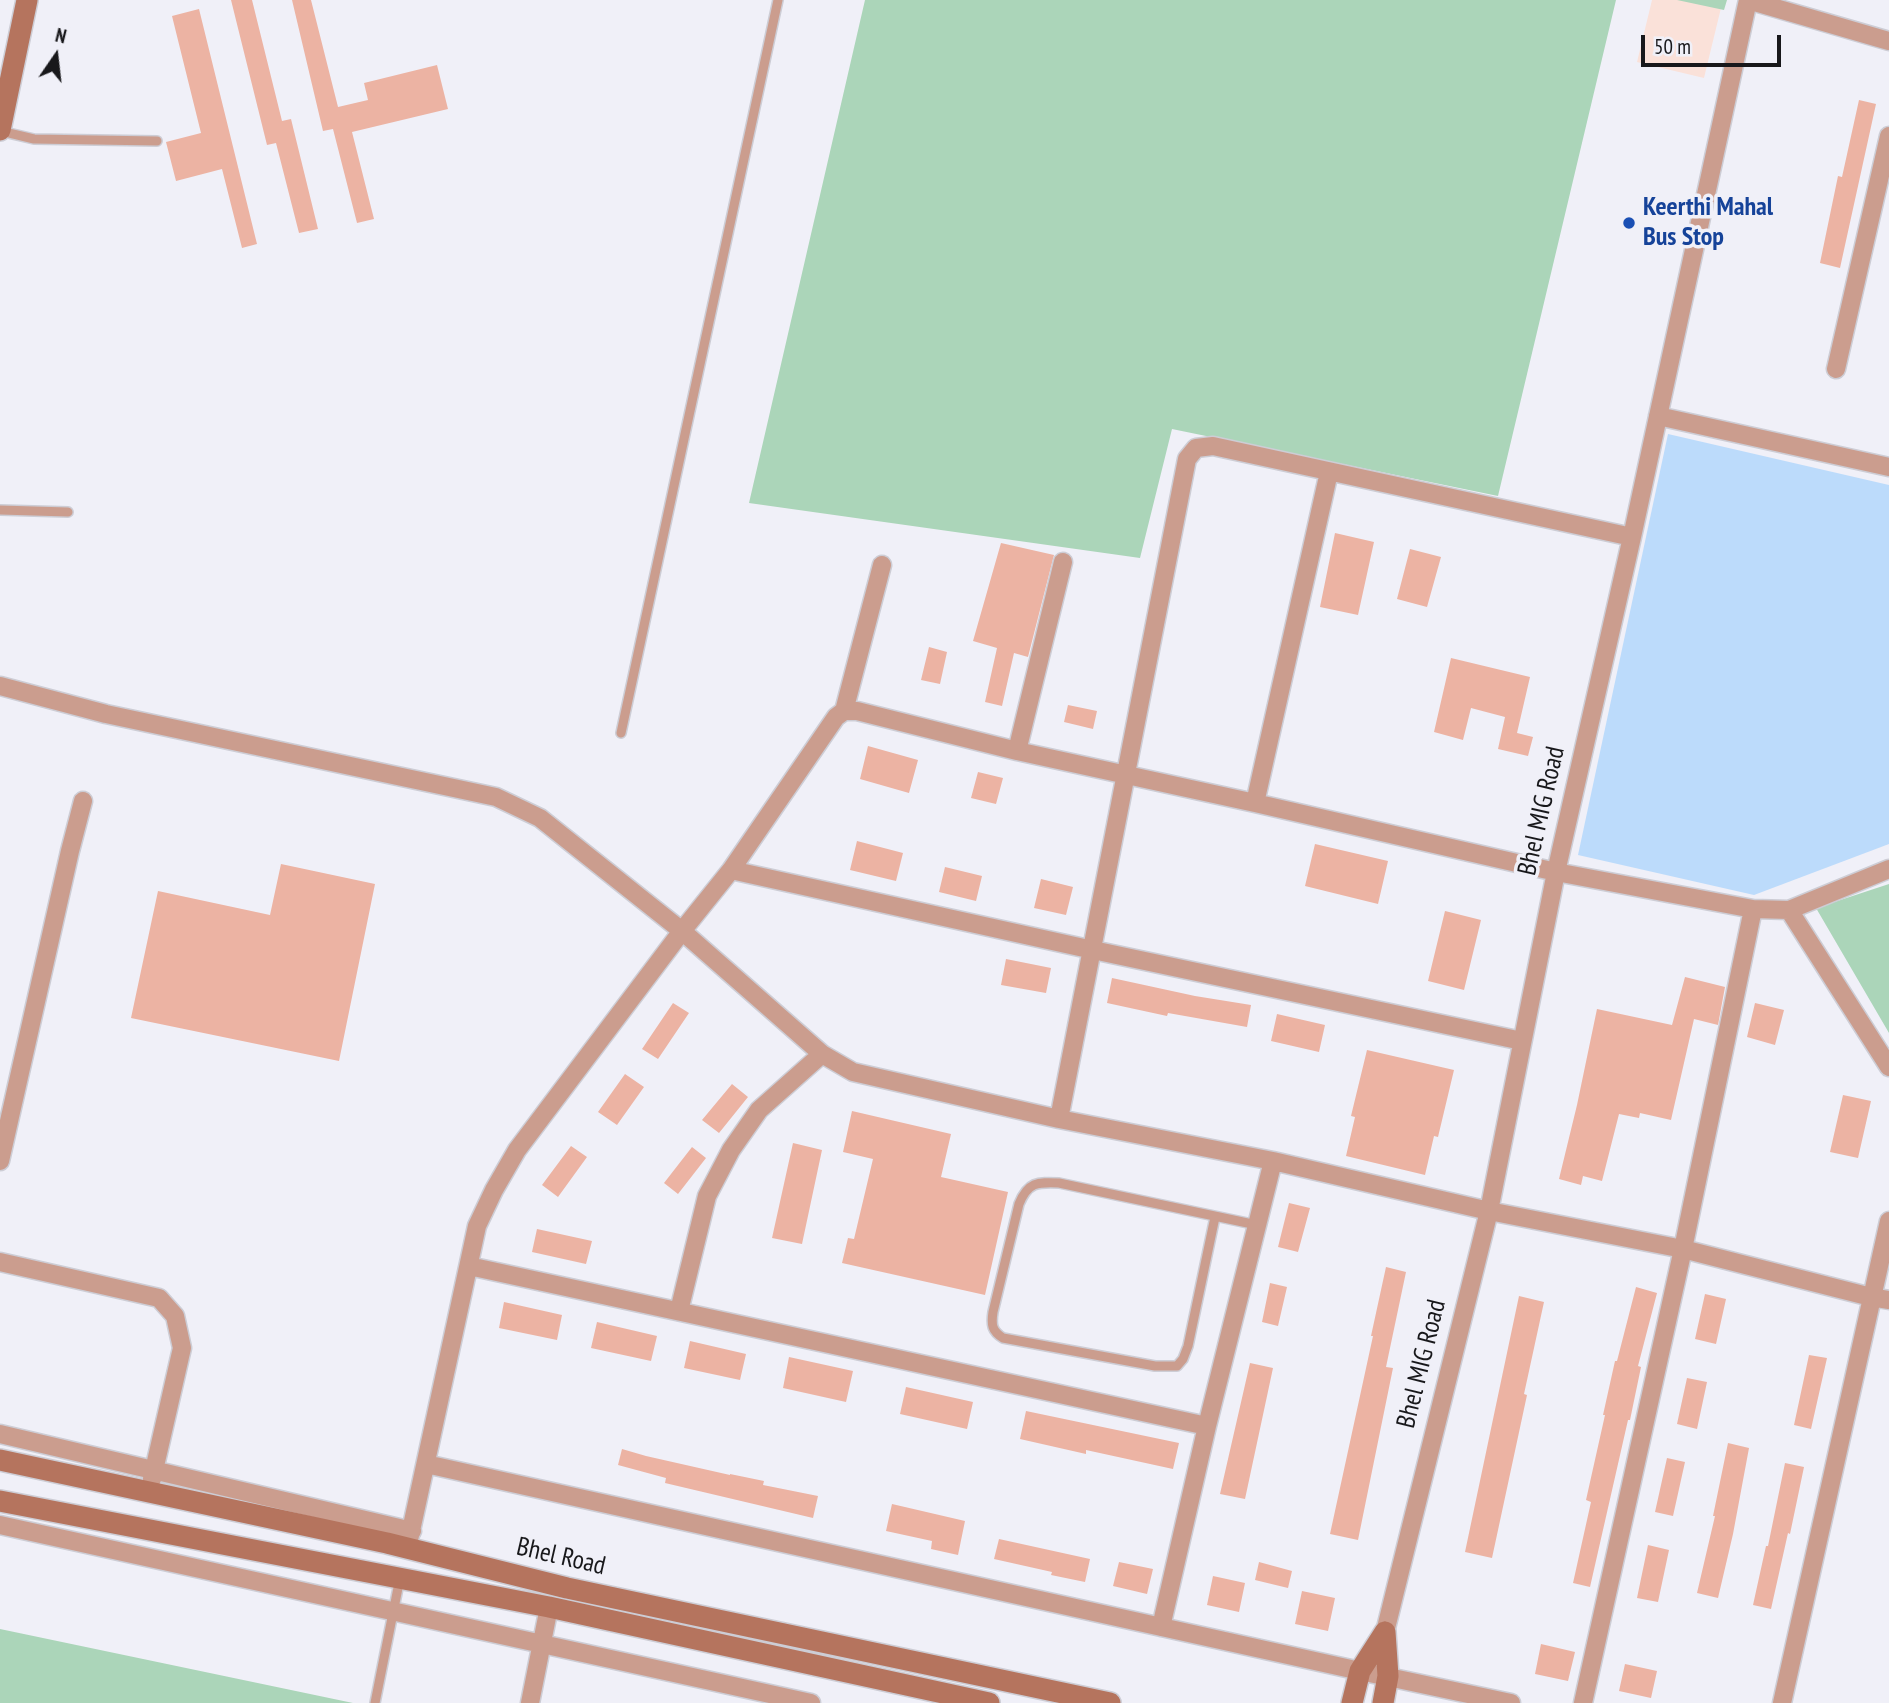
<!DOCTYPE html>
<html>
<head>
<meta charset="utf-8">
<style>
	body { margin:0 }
	#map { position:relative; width:1889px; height:1703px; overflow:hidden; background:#f0f0f8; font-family:"PT Sans Narrow",sans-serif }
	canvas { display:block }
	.north { position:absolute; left:21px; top:21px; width:70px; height:70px; -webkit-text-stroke:5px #f0f0f8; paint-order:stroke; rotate:14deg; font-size:19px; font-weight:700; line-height:28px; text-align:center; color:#18181b }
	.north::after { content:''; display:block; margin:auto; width:24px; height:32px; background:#18181b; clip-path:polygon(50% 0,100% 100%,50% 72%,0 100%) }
	.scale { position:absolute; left:1641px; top:35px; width:140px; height:32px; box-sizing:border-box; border:4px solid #18181b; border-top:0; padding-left:9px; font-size:21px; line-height:24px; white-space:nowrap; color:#18181b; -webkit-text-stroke:5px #f0f0f8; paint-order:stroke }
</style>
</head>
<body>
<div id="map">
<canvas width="1889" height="1703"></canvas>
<div class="north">N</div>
<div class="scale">50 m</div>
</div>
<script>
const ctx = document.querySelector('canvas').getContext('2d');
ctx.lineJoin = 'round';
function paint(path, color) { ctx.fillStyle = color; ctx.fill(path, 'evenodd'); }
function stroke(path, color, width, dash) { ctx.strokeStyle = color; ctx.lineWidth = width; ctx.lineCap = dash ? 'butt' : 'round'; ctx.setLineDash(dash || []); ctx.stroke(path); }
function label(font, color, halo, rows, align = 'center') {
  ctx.font = font + ' "PT Sans Narrow",sans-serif'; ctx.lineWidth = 7; ctx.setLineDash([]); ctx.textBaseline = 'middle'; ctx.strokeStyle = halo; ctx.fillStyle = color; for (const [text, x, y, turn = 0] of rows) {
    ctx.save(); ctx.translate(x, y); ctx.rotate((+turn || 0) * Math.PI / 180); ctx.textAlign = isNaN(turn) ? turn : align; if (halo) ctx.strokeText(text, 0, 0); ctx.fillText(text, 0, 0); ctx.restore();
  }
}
paint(new Path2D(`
	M1652,0H1688L1721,8L1704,78L1637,62Z`), '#fae1d9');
paint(new Path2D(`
	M865,0H1616L1498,496L1172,429L1140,558L749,503Z
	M1677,0H1727L1724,10Z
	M1889,884V1033L1816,908Z
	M0,1629L353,1703H0Z`), '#abd5b9');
paint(new Path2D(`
	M1668,434L1889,485V844L1754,895L1578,855Z`), '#bcdbfb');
paint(new Path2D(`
	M231,0H252L282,121L291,119L318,229L299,233L276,143L267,145Z
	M292,0H311L338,107L368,100L364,83L437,65L448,109L352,132L374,219L357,223L333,129L323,131Z
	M199,9L257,244L242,248L222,169L176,181L166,142L201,133L172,16Z
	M1859,100L1876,104L1840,268L1820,263L1838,176L1842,177Z
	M1335,533L1374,542L1358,615L1320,607Z
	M1001,543L1054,555L1028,657L1014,653L1002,706L985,702L997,648L973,641Z
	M1410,549L1441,557L1427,607L1397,599Z
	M929,647L947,652L940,684L921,680Z
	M1451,658L1530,677L1517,733L1533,737L1528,756L1498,749L1505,717L1471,708L1463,740L1434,732Z
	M1068,705L1097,711L1093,729L1064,722Z
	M868,746L918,760L909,793L860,779Z
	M978,772L1003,778L996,804L971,798Z
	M857,841L903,853L896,881L850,870Z
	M1315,844L1388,861L1378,904L1305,886Z
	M281,864L375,884L339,1061L131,1018L158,891L270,915Z
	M945,867L982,876L976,901L939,892Z
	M1041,879L1073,887L1066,915L1034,908Z
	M1445,911L1481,920L1464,990L1428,981Z
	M1006,959L1051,968L1046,993L1001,985Z
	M1685,977L1725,987L1718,1025L1694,1019L1671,1120L1640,1113L1639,1118L1619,1114L1602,1181L1583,1176L1581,1185L1559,1179L1577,1105L1597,1009L1672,1025Z
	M1112,978L1195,996L1251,1005L1247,1027L1168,1013L1167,1016L1107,1003Z
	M673,1003L689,1013L658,1059L642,1049Z
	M1755,1003L1784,1010L1775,1045L1747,1037Z
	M1277,1014L1325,1025L1319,1052L1271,1041Z
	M1367,1050L1454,1070L1438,1137L1434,1136L1425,1175L1346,1156L1355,1117L1351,1116Z
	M625,1074L644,1087L617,1125L598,1112Z
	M732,1084L748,1097L719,1133L702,1120Z
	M1843,1095L1871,1101L1858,1158L1830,1152Z
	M852,1111L951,1134L941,1177L1008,1192L985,1295L842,1263L848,1238L854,1239L873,1159L843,1152Z
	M793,1143L822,1150L802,1244L772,1238Z
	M571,1146L587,1157L558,1197L542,1185Z
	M692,1147L706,1158L678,1194L664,1183Z
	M1289,1203L1310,1208L1298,1252L1278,1247Z
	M537,1229L592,1241L586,1264L532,1252Z
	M1386,1267L1406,1272L1386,1367L1393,1368L1358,1540L1330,1534L1373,1336H1371Z
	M1270,1283L1287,1287L1278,1326L1262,1322Z
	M1636,1287L1657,1293L1638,1366L1641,1367L1630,1420H1628L1590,1587L1573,1583L1591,1502L1586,1500L1605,1415H1603L1615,1361H1617Z
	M1705,1294L1726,1299L1716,1344L1695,1339Z
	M1519,1296L1544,1302L1524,1394L1527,1395L1492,1558L1465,1552Z
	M504,1302L562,1315L557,1340L499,1328Z
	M597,1322L657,1336L651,1361L591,1348Z
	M690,1341L746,1354L740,1380L684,1368Z
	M1809,1355L1827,1358L1811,1429L1794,1425Z
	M789,1357L853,1371L846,1402L783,1388Z
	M1250,1363L1273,1368L1245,1499L1220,1494Z
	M1687,1378L1707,1382L1697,1429L1677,1424Z
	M906,1387L973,1402L967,1429L900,1414Z
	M1026,1411L1179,1443L1173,1469L1086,1450V1454L1020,1439Z
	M1728,1443L1749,1448L1733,1534L1718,1598L1697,1593L1715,1516H1713Z
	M622,1449L646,1456L730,1475V1474L764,1481L763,1485L818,1496L813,1518L665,1483L666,1478L618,1465Z
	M1667,1458L1685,1462L1673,1516L1655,1512Z
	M1785,1463L1804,1467L1790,1534L1788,1533L1771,1609L1753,1605L1766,1546H1768Z
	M892,1504L965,1521L958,1555L931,1549L932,1541L886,1531Z
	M999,1539L1090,1559L1085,1582L1051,1575L1052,1572L994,1559Z
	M1648,1545L1669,1550L1658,1602L1637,1598Z
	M1119,1562L1153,1569L1147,1594L1113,1586Z
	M1259,1562L1292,1571L1288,1588L1255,1580Z
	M1213,1576L1245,1583L1239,1612L1207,1605Z
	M1302,1591L1335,1598L1328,1631L1295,1624Z
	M1541,1644L1575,1652L1568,1681L1535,1674Z
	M1625,1664L1657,1671L1651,1698L1619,1691Z`), '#ecb3a3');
const lane = new Path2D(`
	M0,131L34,139L157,141
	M0,510L68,512
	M621,733L778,0
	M1215,1217L1188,1346L1183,1359L1177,1366H1155L1003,1338C992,1331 991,1325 993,1312L1019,1204C1028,1182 1037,1182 1059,1183L1257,1225
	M375,1703L400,1578`);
const street = new Path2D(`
	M1748,0L1889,41
	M1836,369L1889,136
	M1658,416L1889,467
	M0,686L106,714L496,797L540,818L682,931L822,1054L853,1072L1059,1119L1273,1161L1489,1211L1683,1249L1871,1297L1889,1300
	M844,711L882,565
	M1017,751L1063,562
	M1255,803L1329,472
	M731,870L1093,950L1522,1041
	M1789,910L1889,1067
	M1059,1119L1187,459L1196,448L1213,446L1632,537
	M0,1161L70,851L83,801
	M0,1262L159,1298L175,1316L182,1348L152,1479
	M469,1266L1207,1426
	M679,1311L707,1196L731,1150L759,1110L822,1054
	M0,1434L412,1531
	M426,1464L1360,1671L1511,1703
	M0,1525L811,1703
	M407,1549L477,1226L494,1190L517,1150L682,931L731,870L836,717L844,711H857L1017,751L1255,803L1556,872L1753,909L1789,910L1889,869
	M1161,1627L1207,1426L1273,1161
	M1385,1632L1489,1211L1556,872L1632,537L1748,0
	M530,1703L549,1607
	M1583,1703L1683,1249L1753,909
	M1782,1703L1889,1221`);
const secondary = new Path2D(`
	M0,130L27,0
	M0,1460L387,1543L567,1588L1110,1703
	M0,1501L549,1607L989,1703
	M1352,1703L1360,1671L1385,1632
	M1383,1703L1388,1676L1385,1632`);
stroke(lane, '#cdcdd5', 12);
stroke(street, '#cdcdd5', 21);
stroke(secondary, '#cdcdd5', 24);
stroke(lane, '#cb9d8e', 9);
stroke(street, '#cb9d8e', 18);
stroke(secondary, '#b5745e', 21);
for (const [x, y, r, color] of [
	[1629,223,7,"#1a4fb4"]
]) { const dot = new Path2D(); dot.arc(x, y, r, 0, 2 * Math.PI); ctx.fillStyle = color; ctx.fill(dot); stroke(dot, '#f0f0f8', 2.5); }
label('bold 26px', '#164399', '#f0f0f8', [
	["Keerthi Mahal",1643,208],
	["Bus Stop",1643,238]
], 'left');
label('26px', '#18181b', '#f0f0f8', [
	["Bhel MIG Road",1542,811,-77],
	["Bhel MIG Road",1422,1364,-76],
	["Bhel Road",561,1557,13]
]);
</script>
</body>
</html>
